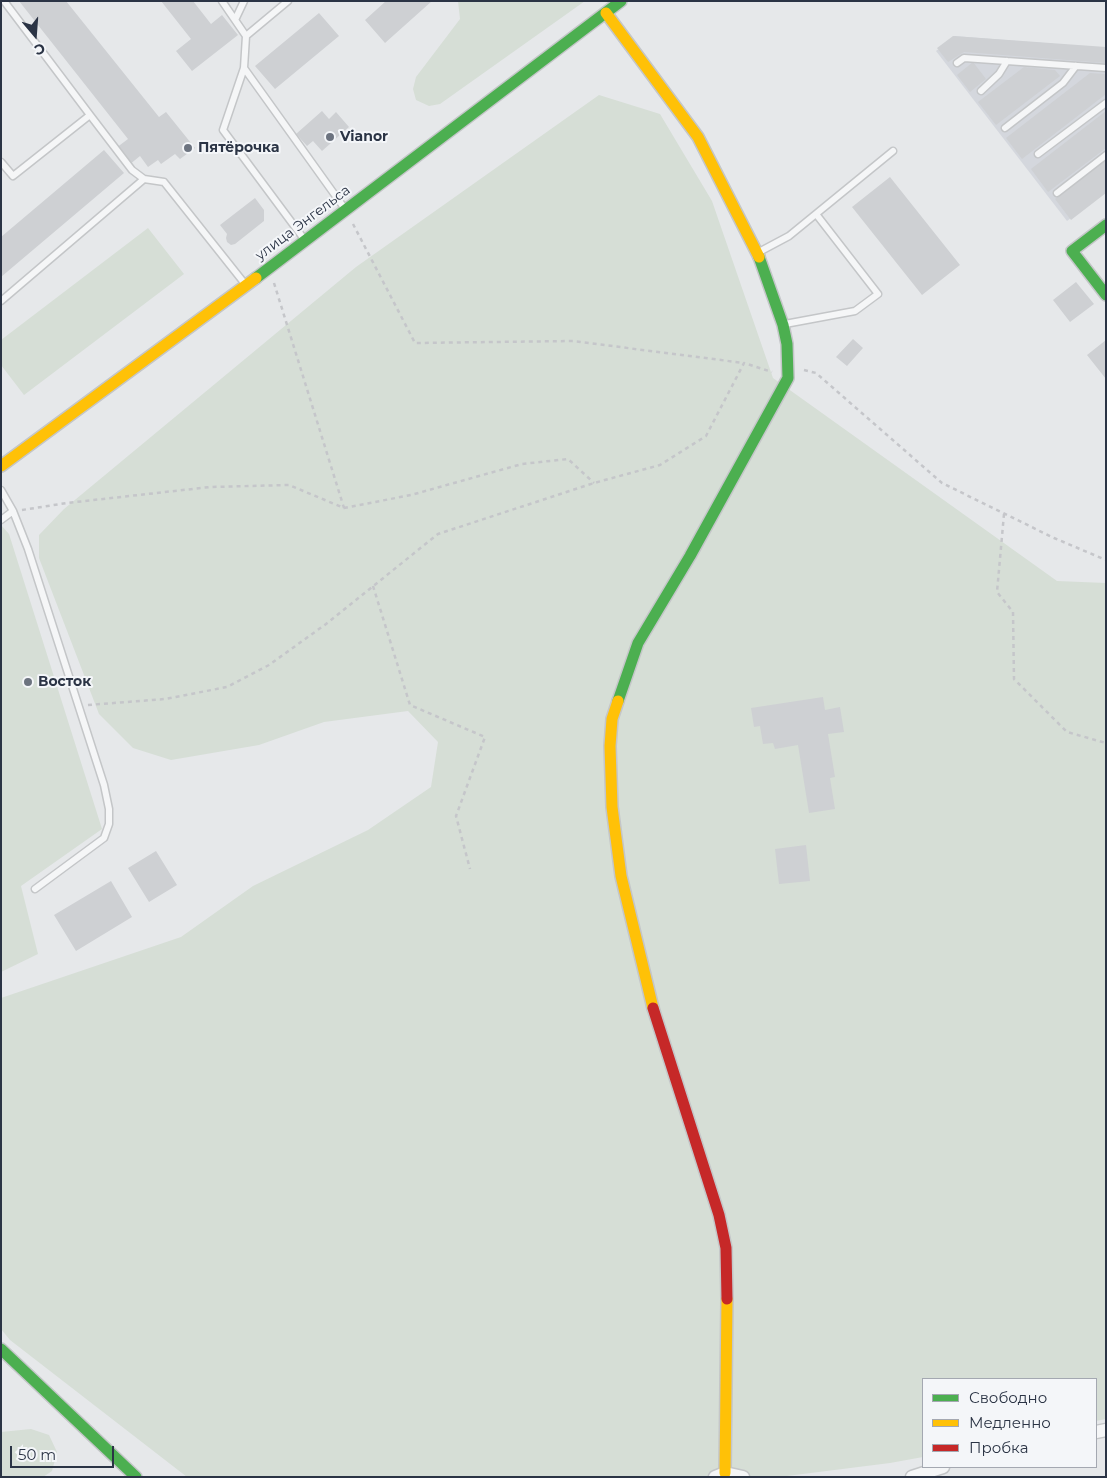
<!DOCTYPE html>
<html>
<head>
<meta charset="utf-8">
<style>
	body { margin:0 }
	#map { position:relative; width:1107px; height:1478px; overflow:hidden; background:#e6e8ea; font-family:Montserrat,sans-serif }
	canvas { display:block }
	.frame { position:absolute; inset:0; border:2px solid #2b3445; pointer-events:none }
	.legend { position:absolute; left:922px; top:1378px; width:175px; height:90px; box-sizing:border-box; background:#f4f6f9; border:1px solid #a4a8b1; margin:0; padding:6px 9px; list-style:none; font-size:15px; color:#2b3445 }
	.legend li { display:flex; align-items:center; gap:10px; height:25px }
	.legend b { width:25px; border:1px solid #a4a8b1 }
	.north { position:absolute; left:10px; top:10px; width:50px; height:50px; -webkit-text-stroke:4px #f4f6f9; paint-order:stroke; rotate:162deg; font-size:14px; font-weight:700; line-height:20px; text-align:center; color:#2b3445 }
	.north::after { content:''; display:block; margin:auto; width:18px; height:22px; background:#2b3445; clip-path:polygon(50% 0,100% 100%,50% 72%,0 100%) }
	.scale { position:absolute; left:10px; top:1446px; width:104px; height:22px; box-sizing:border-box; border:2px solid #2b3445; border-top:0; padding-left:6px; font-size:15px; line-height:18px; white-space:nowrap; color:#2b3445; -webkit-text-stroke:4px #f4f6f9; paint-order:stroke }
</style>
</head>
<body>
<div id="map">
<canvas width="1107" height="1478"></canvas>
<div class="frame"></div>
<ul class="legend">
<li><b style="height:6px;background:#4caf50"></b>Свободно</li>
<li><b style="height:6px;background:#ffc107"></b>Медленно</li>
<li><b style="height:6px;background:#c62828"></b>Пробка</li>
</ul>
<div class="north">С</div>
<div class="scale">50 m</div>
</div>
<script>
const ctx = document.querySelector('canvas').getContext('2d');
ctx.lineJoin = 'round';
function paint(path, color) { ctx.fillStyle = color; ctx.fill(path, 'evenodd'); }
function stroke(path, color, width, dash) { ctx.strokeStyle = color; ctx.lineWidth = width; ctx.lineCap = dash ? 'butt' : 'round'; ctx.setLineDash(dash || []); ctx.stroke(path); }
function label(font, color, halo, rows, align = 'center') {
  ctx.font = font + ' Montserrat,sans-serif'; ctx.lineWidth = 4; ctx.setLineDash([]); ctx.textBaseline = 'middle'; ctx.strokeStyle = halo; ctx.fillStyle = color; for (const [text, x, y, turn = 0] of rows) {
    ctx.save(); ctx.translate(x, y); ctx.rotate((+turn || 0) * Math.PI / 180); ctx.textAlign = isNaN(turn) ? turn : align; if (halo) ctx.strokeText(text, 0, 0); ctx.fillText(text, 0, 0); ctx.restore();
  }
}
paint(new Path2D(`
	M955,36L1106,48V191L1067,221L936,51Z`), '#d4d7dd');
paint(new Path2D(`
	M458,1H585L440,104L429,106L416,100L413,89L416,77L460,19Z
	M599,95L660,114L712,201L773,378L1057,581L1106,583V1419L1096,1421V1379H923V1457L890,1463L779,1477H187L10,1340L1,1329V998L181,937L253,886L368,830L431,787L438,742L408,711L324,722L259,745L171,760L133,748L99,714L39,558V535L64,509L356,267Z
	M148,228L184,274L24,395L1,365V340Z
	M1,525L9,534L102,829L21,886L38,954L1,972Z
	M31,1429L49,1435L57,1452L52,1471L43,1477H1V1432Z`), '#d6ded6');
paint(new Path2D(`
	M19,1H66L159,117L166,112L195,148L180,159L175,154L161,164L158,160L148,167L140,156L129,165L116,148L128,139Z
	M161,1H193L211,24L222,15L238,35L192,71L176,51L191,39Z
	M386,1H432L385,43L365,20Z
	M319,13L339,36L275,89L255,66Z
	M953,36L1106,47V63L964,52L948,62L937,48Z
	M973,62L986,79L970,92L957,75Z
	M1024,67L1055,70L1060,76L996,125L978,102Z
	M1090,73L1106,74V94L1022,159L1006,138Z
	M322,111L329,119L336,112L349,127L322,151L313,141L307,146L296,134Z
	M1106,111V148L1048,192L1031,169Z
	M104,150L124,173L1,277V237Z
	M1106,160V193L1071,220L1055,199Z
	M890,177L960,265L922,295L852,207Z
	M255,198L264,210V221L235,244L231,245L227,242L226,238L227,234L220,225Z
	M1076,282L1094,304L1070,322L1053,300Z
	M853,339L863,348L847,366L836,357Z
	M1106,340V379L1087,355Z
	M823,697L825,710L840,707L844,732L828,734L835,777L830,778L835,809L809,813L798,745L775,749L773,743L763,744L760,726L754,727L751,708Z
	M806,845L810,881L779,884L775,849Z
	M156,851L177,885L149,902L128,868Z
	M111,881L132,917L76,951L54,915Z`), '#ced0d3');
const lane = new Path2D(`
	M4,1L90,115
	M222,1L246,36L288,1
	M235,20L244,1
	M246,36L244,68L223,130L304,239
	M957,63L964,58L1106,68
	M244,68L345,209
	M981,91L999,74L1007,61
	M1005,128L1063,83L1076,66
	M1038,154L1106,103
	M1,162L13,176L90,115L132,170L144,179L164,182L245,284
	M1057,193L1106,155
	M759,252L789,236L893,151
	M1,301L144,179
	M785,324L855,311L878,294L816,214
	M1,490L13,511L28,549L104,785L109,809V824L104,838L35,889
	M1,520L13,511`);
const street = new Path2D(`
	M1096,1432L1106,1430
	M715,1477L725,1473L743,1477
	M912,1477L943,1467`);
const fast = new Path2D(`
	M1106,225L1072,251L1106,295
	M256,278L621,1
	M618,701L638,643L690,556L788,378L787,344L783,325L759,257
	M1,1349L136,1477`);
const slow = new Path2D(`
	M606,13L698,137L759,257
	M1,466L256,278
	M618,701L612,719L610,746L612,807L621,876L653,1008
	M725,1473L727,1299`);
const jam = new Path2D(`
	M653,1008L719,1215L726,1248L727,1299`);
stroke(lane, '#c4c6c8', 9);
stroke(street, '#c4c6c8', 15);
stroke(fast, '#c4c6c8', 14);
stroke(slow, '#c4c6c8', 14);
stroke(jam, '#c4c6c8', 14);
stroke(new Path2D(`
	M353,224L415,343L573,341L744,363
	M274,283L344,508
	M804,370L816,373L942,483L1054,538L1106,560
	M22,510L67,503L210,487L289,485L344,508L411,495L522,464L568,459L594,483
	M1004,514L997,592L1013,612L1014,679L1067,732L1106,743
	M373,586L410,705L485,737L456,816L470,869
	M88,705L165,699L227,687L269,665L326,624L438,534L594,483L660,465L706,436L744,363L772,372`), '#c5c6ca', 2.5, [4, 4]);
stroke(lane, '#f5f6f7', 6);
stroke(street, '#f5f6f7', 12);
stroke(fast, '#4caf50', 11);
stroke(slow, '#ffc107', 11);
stroke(jam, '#c62828', 11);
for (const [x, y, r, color] of [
	[330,137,5,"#6c737f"],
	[188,148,5,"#6c737f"],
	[28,682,5,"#6c737f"]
]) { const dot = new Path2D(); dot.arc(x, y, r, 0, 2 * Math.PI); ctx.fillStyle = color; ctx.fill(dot); stroke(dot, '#f4f6f9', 2); }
label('bold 14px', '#2b3445', '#f4f6f9', [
	["Vianor",340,137],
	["Пятёрочка",198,148],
	["Восток",38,682]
], 'left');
label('14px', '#2b3445', '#f4f6f9', [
	["улица Энгельса",303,223,-37]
]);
</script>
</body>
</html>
